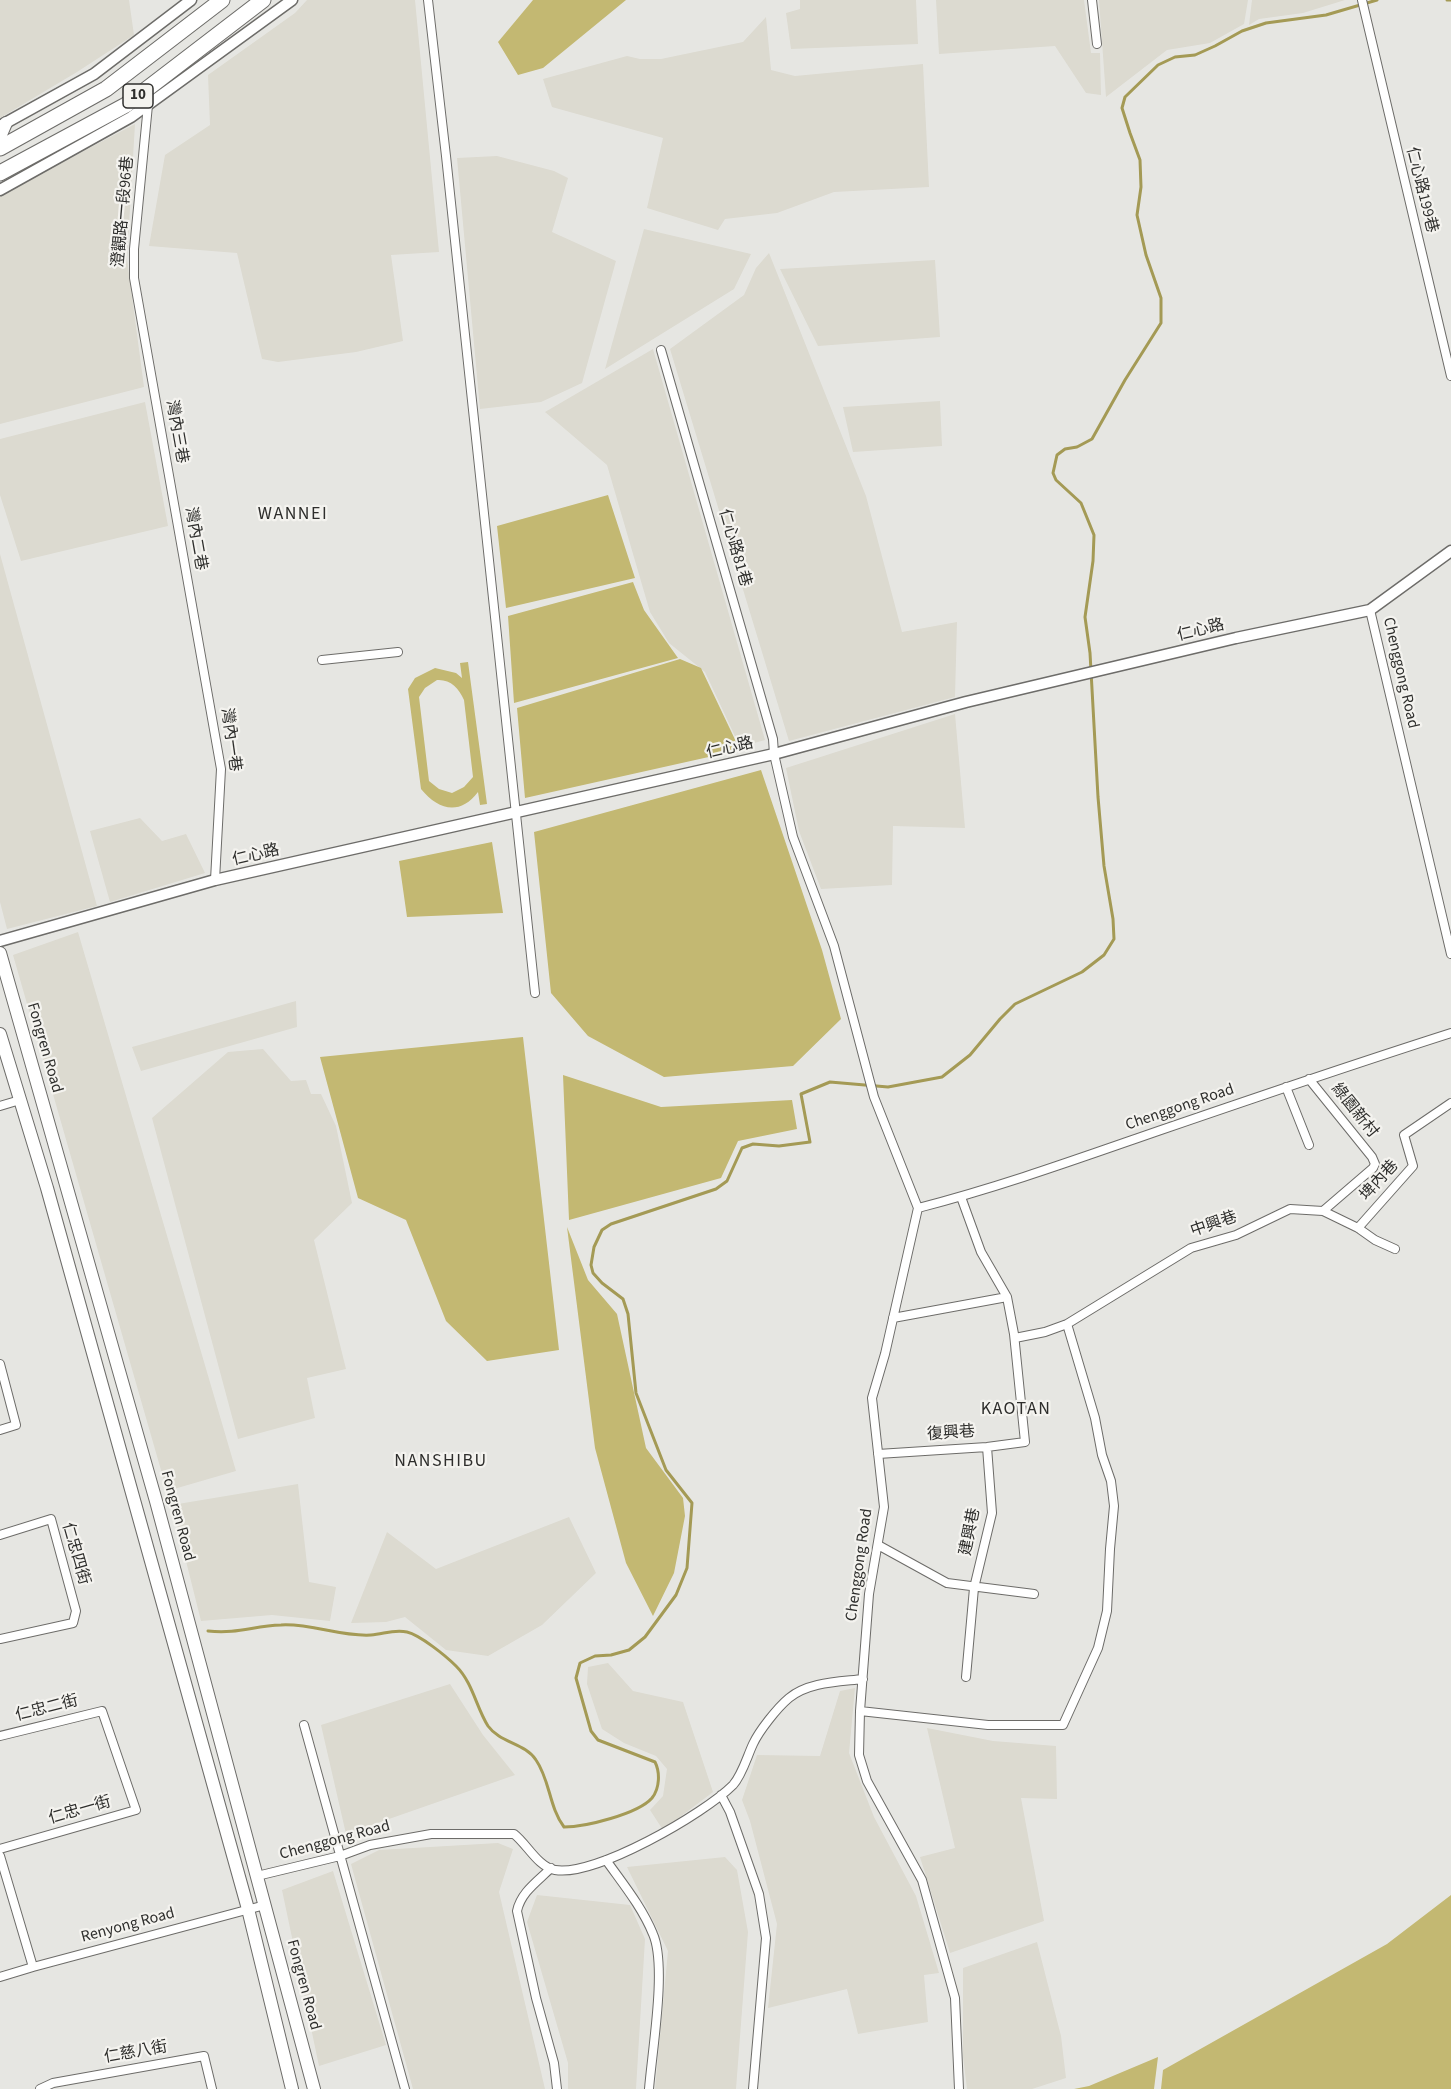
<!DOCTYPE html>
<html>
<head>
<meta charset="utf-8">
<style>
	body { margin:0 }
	canvas { display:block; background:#e6e6e2 }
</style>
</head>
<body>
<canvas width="1451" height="2089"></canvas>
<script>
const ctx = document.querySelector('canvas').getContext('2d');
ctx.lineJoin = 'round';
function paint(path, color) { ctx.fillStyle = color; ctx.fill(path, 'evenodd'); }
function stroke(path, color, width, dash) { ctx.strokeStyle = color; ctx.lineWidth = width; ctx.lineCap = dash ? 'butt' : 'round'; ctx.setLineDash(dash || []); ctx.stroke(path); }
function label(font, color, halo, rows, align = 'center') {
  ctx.font = font + ' "Source Sans 3","Noto Sans TC",sans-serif'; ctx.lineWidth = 4.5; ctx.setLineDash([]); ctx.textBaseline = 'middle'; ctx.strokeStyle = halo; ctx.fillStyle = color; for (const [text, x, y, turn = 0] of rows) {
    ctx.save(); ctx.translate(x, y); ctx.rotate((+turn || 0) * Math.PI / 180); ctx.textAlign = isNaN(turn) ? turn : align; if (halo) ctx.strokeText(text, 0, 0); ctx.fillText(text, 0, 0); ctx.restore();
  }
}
paint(new Path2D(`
	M0,0H129L134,35L77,72L0,118Z
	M307,0H415L439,252L391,255L403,341L356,352L278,362L262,359L237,253L149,246L165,155L210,125L208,75L295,13Z
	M800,0H916L918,44L791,49L786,13L800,9Z
	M936,0H1084L1091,53H1100L1101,95L1086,93L1055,46L939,54Z
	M1099,0H1248L1244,24L1210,43L1167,50L1106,97Z
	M1252,0H1345L1303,13L1259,19L1249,25Z
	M766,17L771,70L795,76L923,64L929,187L834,192L777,213L725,219L718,230L647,208L663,138L552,107L543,79L627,56L640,59H661L743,42Z
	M135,124L127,259L144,387L0,424V195Z
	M497,156L554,171L568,178L552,232L616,261L582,383L541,402L480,409L457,158Z
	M644,229L751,254L734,289L605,369Z
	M769,253L866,496L902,632L957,622L955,697L789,741L670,349L744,295L756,268Z
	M935,260L940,337L818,346L780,269Z
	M653,349L765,740L740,747L705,672L669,643L650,612L607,465L545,412Z
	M940,401L942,446L853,452L843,407Z
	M145,402L168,526L21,561L0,495V439Z
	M0,554L97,906L7,929L0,902Z
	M955,714L965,828L893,826L892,885L821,889L799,831L786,768Z
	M140,818L162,841L186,834L205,873L110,902L90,831Z
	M78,932L236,1471L167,1491L13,955Z
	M296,1001L297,1027L141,1071L132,1047Z
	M263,1049L291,1081L306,1080L311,1094H321L336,1126L352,1203L314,1240L346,1369L307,1378L315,1418L238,1439L152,1118L228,1052Z
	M298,1484L309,1582L336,1587L330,1621L272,1615L201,1621L172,1505Z
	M569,1517L596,1573L542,1625L488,1656L446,1650L405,1617L386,1622L351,1623L387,1532L436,1569Z
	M608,1663L633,1691L683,1702L713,1792L663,1830L650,1810L663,1796L667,1769L656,1756L624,1743L602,1729L587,1684L588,1667Z
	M450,1684L483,1735L515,1775L346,1834L321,1725Z
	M855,1688L849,1753L874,1817L916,1896L939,1973L924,1975L928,2022L858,2034L847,1989L768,2008L777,1924L750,1821L742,1800L757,1755L820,1756L840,1691Z
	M927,1728L993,1741L1056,1746L1057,1799L1021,1798L1044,1921L950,1953L920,1857L955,1848Z
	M498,1843L513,1849L499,1892L545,2089H413L351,1864L379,1850Z
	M725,1857L737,1870L748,1932L736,2089H655L668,1951L627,1867Z
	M333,1871L386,2045L319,2066L282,1890Z
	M537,1895L630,1905L645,1939L636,2089H568V2063L527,1922Z
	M1037,1942L1061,2036L1066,2078L1032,2089H967L963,2056V1968Z`), '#dcdad0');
paint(new Path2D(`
	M533,0H626L543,68L518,75L498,42Z
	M608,495L635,578L506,608L497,526Z
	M633,582L644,610L678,658L514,703L508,616Z
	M680,659L701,668L740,750L525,798L517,708Z
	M468,662L487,804L480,805L478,792C460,816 438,810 421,789L408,689L415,678L435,668L456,673L462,678L460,663ZM437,680C450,679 459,688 464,700L473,777L464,787L452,793L439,789L429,781L419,697L425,688Z
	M761,770L822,950L841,1019L793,1066L664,1077L588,1036L551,993L534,832Z
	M492,842L503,913L407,917L399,861Z
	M523,1037L559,1350L487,1361L446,1321L406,1220L358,1198L320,1057Z
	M563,1075L661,1107L792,1100L797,1129L738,1141L721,1178L569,1220Z
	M567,1227L588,1280L617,1314L646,1448L683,1498L685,1516L674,1573L653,1616L626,1563L595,1448Z
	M1451,1895V2089H1161L1163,2070L1387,1944Z
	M1158,2057L1154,2089H1074L1089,2086Z`), '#c3b872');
stroke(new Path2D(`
	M1447,0H1451
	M208,1631C238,1634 253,1626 281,1625C311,1623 341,1637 371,1635C384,1634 394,1629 407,1632C420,1635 446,1656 456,1666C473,1683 476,1707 488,1726C500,1743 525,1743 536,1760C550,1780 549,1807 564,1827C585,1827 638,1814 652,1798C660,1788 660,1772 655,1762L598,1740L591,1731L576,1678L580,1663L595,1656L611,1655L629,1650L645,1637L676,1595L687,1568L692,1503L666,1470L636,1393L628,1314L623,1299L602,1283L593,1273L591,1265L594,1247L602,1230L611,1224L716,1189L727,1181L742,1148L753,1144L779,1146L810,1142L801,1094L830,1082L888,1087L942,1077L970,1055L1000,1019L1015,1004L1082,972L1104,955L1114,939L1113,919L1104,866L1098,797L1090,653L1085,617L1093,561L1094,535L1081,503L1056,480L1053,473L1057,455L1065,449L1077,447L1092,439L1125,380L1161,323V298L1146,255L1137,215L1141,187L1140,160L1130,133L1122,108L1125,97L1158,65L1175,57L1195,55L1215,46L1242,31L1266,23L1326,15L1377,0`), '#a49a55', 3);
const minor = new Path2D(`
	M428,0L446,156L535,993
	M1092,0L1097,44
	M1362,0L1451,376
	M148,105L134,249V278L221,769L215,880
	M661,350L773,739L774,754L793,837L834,946L874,1097L918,1208L885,1354L872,1398L884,1507L869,1594L860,1711L859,1755L867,1781L922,1880L955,1998L959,2089
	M1370,610L1451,954
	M322,660L398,652
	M1309,1079L1372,1157L1375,1164L1373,1168L1323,1211
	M1286,1087L1309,1145
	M0,1106L20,1100
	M918,1208C1000,1187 1080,1158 1161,1130C1257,1097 1354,1064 1451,1033
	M1358,1228L1413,1166L1404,1135L1451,1103
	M893,1318L1007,1297
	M1015,1338L1045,1332L1067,1324L1191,1248L1236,1235L1290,1209L1323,1211L1358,1228L1375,1240L1395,1249
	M0,1364L16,1425L0,1430
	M878,1454L987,1447L1025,1442L1014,1334L1007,1297L981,1252L961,1197
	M0,1535L51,1519L76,1611L73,1623L0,1639
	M878,1545L947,1583L1034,1594
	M966,1677L974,1588L992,1513L987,1447
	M860,1711L988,1725H1063L1098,1648L1107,1611L1110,1549L1114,1506L1111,1481L1102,1455L1095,1418L1067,1324
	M304,1725L405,2089
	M0,1736L102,1711L136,1810L0,1849
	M721,1795L730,1812L759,1894L766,1938L753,2089
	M0,1856L33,1967
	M606,1860C623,1884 642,1907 653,1934C667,1966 652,2051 649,2089
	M551,1868C538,1881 521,1892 517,1911L536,1998L554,2063L557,2089
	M257,1876L340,1856L370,1845L431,1834H514C527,1844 538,1867 555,1870C595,1877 704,1814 733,1785C742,1775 747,1757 753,1744C759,1731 777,1708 789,1698C809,1682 838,1682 863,1679
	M0,1977L33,1967L265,1905
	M40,2089L53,2083L204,2056L212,2089`);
const tertiary = new Path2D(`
	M0,126L94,74L191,0
	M0,190L131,117L292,0
	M0,941L215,880L774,754L966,702L1236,638L1370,610L1451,551`);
const secondary = new Path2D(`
	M0,137L6,123
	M0,953L156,1501L314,2089
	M0,1034L47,1188L248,1909L292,2089`);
const motorway = new Path2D(`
	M0,148L106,89L222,0
	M0,173L126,105L263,0`);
stroke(minor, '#6d6c69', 10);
stroke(tertiary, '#6d6c69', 13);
stroke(secondary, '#6d6c69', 14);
stroke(motorway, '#6d6c69', 17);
stroke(minor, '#fff', 8);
stroke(tertiary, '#fff', 10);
stroke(secondary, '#fff', 12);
stroke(motorway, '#fff', 15);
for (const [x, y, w] of [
	[138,96,30]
]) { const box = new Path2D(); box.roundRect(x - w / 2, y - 12, w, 24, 4.5); ctx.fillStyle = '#f4f3ef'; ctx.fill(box); stroke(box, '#2e2e2c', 1.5); }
label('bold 15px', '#2e2e2c', null, [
	["10",138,96]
]);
label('16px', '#2e2e2c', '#f4f3ef', [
	["仁心路199巷",1421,190,76],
	["澄觀路一段96巷",124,212,-85],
	["灣內三巷",176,432,80],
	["灣內二巷",195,539,80],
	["仁心路81巷",734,548,74],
	["仁心路",1201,631,-14],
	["Chenggong Road",1400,673,77],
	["灣內一巷",230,740,82],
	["仁心路",730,749,-13],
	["仁心路",256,856,-13],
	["Fongren Road",44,1048,74],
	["Chenggong Road",1180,1108,-19],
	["綠園新村",1354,1111,51],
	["埤內巷",1380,1181,-48],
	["中興巷",1214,1225,-19],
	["復興巷",951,1434,-4],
	["Fongren Road",177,1516,75],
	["建興巷",971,1532,-79],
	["仁忠四街",75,1554,74],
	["Chenggong Road",860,1565,-82],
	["仁忠二街",47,1709,-14],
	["仁忠一街",80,1811,-16],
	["Chenggong Road",335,1841,-15],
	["Renyong Road",128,1926,-15],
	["Fongren Road",303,1985,75],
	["仁慈八街",136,2053,-10]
]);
ctx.letterSpacing = '1.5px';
label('18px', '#2e2e2c', '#f4f3ef', [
	["WANNEI",293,515],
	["KAOTAN",1016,1410],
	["NANSHIBU",441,1462]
]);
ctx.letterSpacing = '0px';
</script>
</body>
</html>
